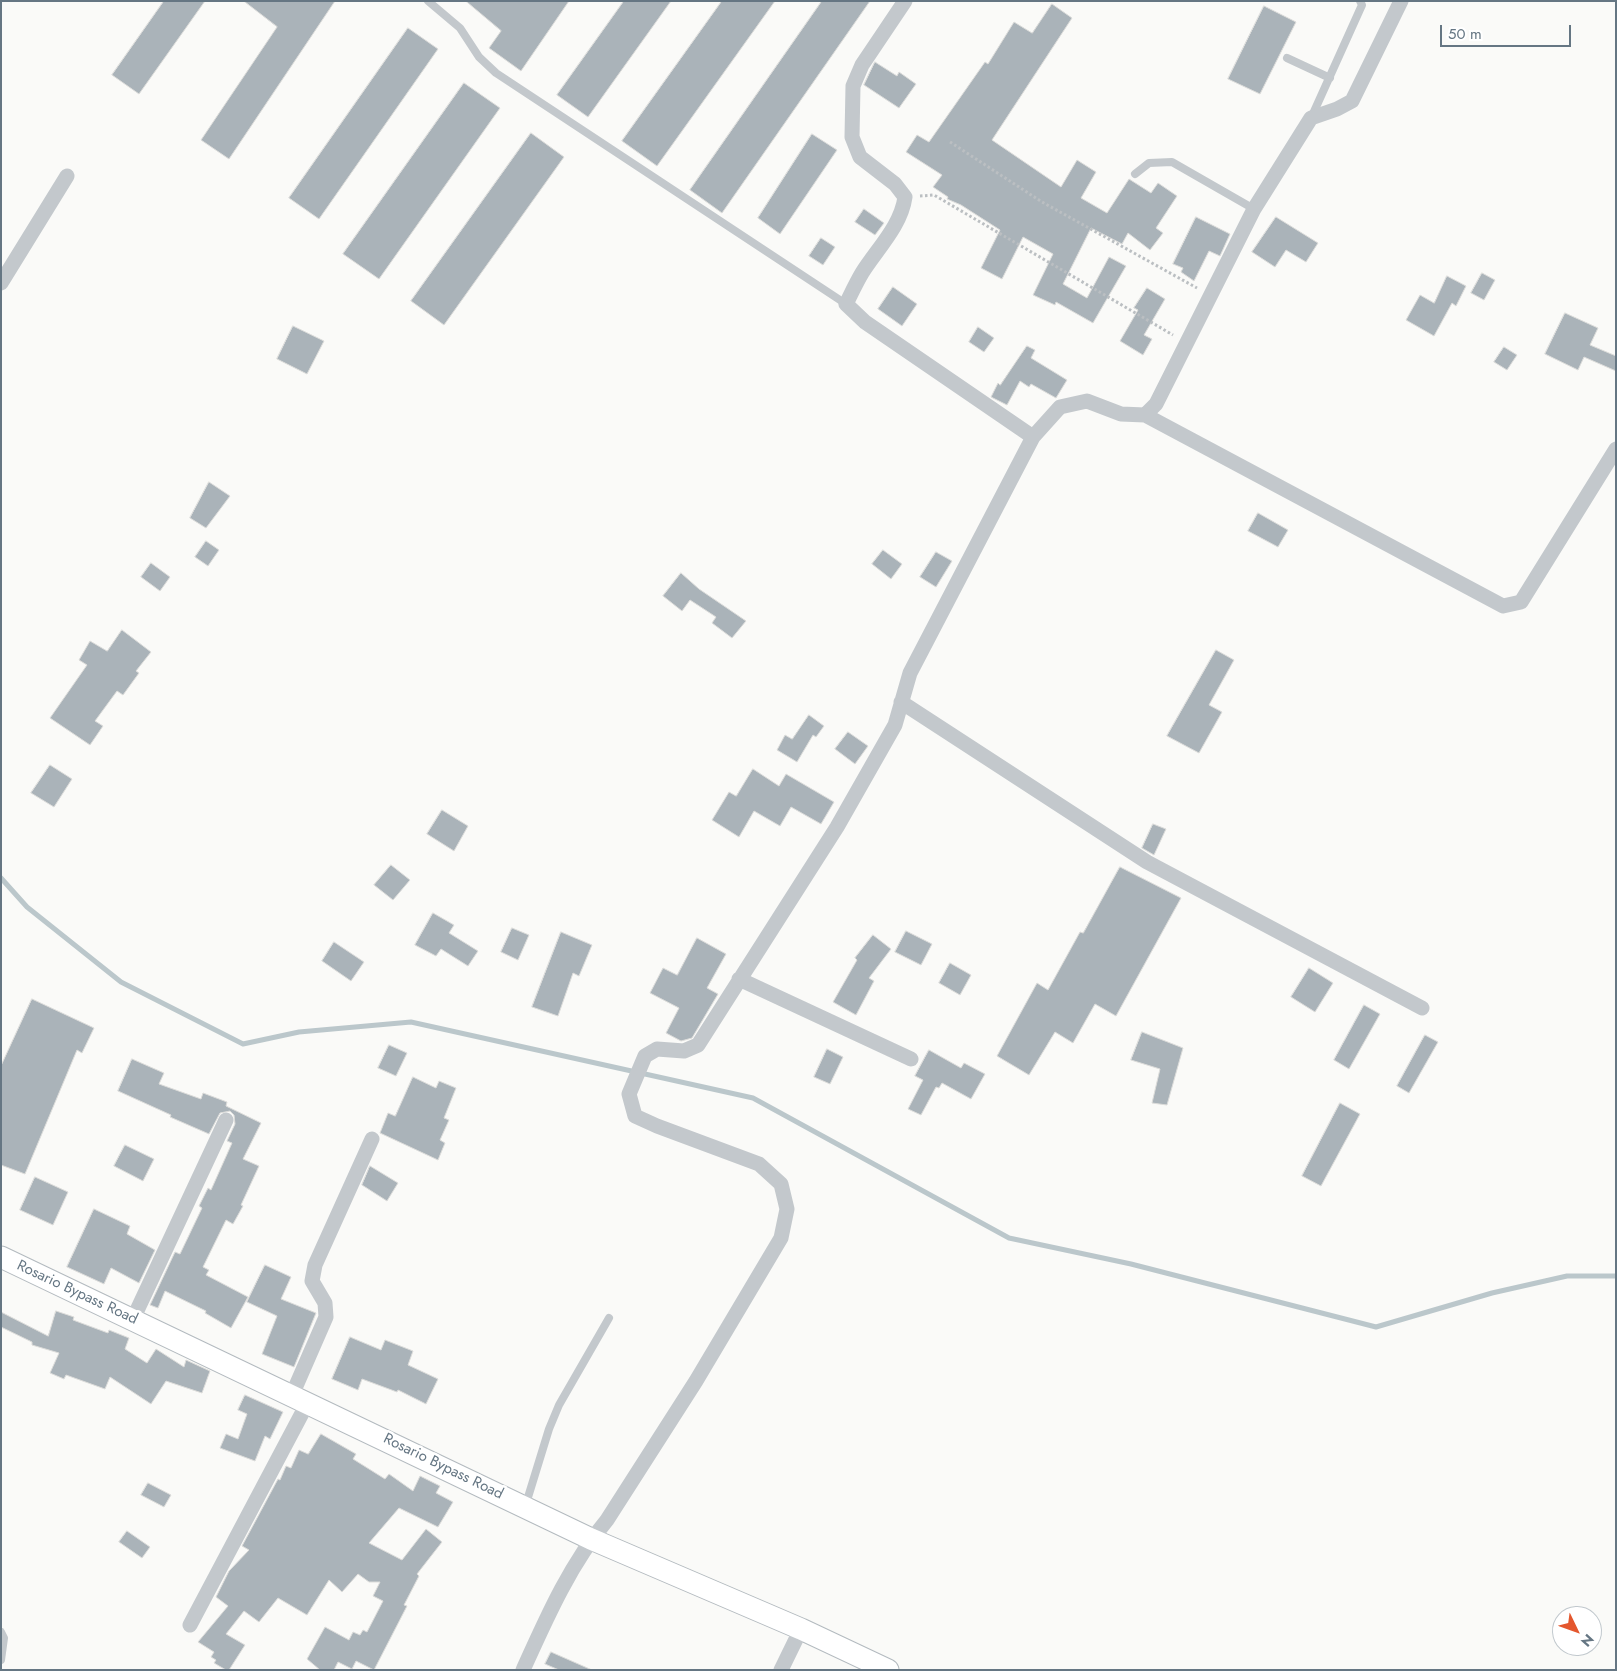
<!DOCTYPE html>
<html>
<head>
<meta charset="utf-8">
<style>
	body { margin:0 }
	#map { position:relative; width:1617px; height:1671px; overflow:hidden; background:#fafaf8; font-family:Jost,sans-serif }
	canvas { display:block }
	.frame { position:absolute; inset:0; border:2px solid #657683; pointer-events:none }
	.north { position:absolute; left:1552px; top:1606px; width:50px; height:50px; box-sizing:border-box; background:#fff; border:1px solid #c1c8cd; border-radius:50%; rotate:132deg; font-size:14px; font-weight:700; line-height:20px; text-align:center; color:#657683 }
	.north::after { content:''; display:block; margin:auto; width:18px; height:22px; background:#e4572e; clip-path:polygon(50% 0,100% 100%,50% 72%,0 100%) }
	.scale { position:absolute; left:1440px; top:25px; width:131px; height:22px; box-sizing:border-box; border:2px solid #657683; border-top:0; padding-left:6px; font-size:15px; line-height:18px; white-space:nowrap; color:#657683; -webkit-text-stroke:4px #fff; paint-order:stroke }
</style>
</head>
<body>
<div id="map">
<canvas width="1617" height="1671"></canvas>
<div class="frame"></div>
<div class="north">N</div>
<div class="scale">50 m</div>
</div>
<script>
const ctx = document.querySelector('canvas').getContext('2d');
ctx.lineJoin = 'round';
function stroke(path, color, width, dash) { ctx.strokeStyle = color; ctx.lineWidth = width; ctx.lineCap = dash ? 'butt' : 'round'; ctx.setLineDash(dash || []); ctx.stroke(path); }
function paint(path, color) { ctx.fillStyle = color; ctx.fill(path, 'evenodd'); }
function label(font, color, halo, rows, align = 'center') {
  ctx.font = font + ' Jost,sans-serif'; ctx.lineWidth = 5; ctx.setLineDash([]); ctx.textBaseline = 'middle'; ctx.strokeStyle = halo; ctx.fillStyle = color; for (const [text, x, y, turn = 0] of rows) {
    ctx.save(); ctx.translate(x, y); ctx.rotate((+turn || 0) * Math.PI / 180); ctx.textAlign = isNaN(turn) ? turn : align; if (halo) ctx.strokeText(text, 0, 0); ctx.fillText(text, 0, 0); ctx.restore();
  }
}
stroke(new Path2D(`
	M1,878L27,907L121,982L243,1044L299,1032L411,1022L753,1098L1009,1238L1131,1264L1376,1327L1492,1293L1567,1276H1616`), '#bbc7cb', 5);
const building = new Path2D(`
	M164,1H205L139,94L112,75Z
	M244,1H335L229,159L201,140L277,27Z
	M466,1H569L521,71L489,48L501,31Z
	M624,1H671L588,117L557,95Z
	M722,1H775L657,166L622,141Z
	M822,1H870L722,213L690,190Z
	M1052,4L1072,18L992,140L1061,187L1077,160L1096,172L1081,198L1107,213L1129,179L1151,193L1158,183L1177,196L1156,228L1163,233L1150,250L1128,233L1122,244L1091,228L1063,284L1087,298L1109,257L1126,266L1093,323L1056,302L1055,305L1033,295L1053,254L1023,237L1002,279L981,268L1000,230L961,205L947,199L948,197L933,187L942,175L906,152L917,135L929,142L985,62L988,64L1014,22L1032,33Z
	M1264,6L1296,22L1260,94L1228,79Z
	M408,28L438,49L319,219L289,198Z
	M875,62L897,76L899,72L916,84L899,108L864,85Z
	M464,83L500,108L379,279L343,254Z
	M531,133L564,157L444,325L411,301Z
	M812,134L837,150L780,234L758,218Z
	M864,209L884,223L875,235L855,222Z
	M1196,217L1230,234L1220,256L1209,251L1194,281L1181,272L1183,268L1173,264Z
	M1276,217L1318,243L1306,262L1286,250L1275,267L1252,252Z
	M821,238L835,247L823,265L809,256Z
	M1482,273L1495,280L1484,300L1471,293Z
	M1447,276L1466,286L1456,306L1452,303L1434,336L1406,320L1420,295L1434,303Z
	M893,287L917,304L902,326L878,309Z
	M1147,288L1165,299L1144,335L1152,339L1143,355L1120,341L1138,310L1134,308Z
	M1565,313L1598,328L1590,345L1616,356V371L1584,357L1578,370L1545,354Z
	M293,326L324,341L307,374L277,359Z
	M978,327L994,338L984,352L969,342Z
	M1027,346L1035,350L1031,358L1067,380L1056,398L1031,384L1029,387L1020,381L1007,405L991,397L998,383L1000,385Z
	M1504,347L1517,355L1507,370L1494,362Z
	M209,482L230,496L206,528L190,518Z
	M1258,513L1288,530L1278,547L1248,531Z
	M206,541L219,550L208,566L195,557Z
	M883,550L902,564L891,579L872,564Z
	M936,552L952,561L936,587L920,577Z
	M151,563L170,577L160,591L141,577Z
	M681,573L699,589L746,621L732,638L712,623L716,617L690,600L682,611L663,596Z
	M122,630L151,652L136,671L139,673L123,695L117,691L95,721L103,726L90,745L50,718L87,665L79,660L90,641L107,651Z
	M1216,650L1234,660L1209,705L1222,712L1199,753L1167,736Z
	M809,715L824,726L816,737L813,735L797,762L777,750L785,735L792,739Z
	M848,732L868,746L855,764L835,749Z
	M50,765L72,779L54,807L31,793Z
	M753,769L779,786L786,774L834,802L821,824L791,807L780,826L754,811L739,837L712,820L729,792L736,796Z
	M442,810L468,826L454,851L427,834Z
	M1153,824L1166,829L1154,855L1142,848Z
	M391,865L410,880L393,900L374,885Z
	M1120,867L1181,898L1116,1016L1095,1004L1073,1043L1055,1032L1029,1075L997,1056L1037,983L1048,990L1080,932L1083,933Z
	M433,913L454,925L449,933L478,951L468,966L441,949L436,956L415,945Z
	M512,928L529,935L518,960L501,952Z
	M906,931L932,944L921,965L895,952Z
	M561,932L592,945L579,976L573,973L558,1016L532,1007Z
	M873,935L891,949L869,978L874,981L856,1015L833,1002L857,960L855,958Z
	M697,938L726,954L707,988L718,994L692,1038L681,1041L666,1033L679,1008L650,993L663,968L677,975Z
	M334,942L364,962L351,981L322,961Z
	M950,963L971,975L960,995L939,983Z
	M1309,968L1333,983L1315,1012L1291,997Z
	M32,999L94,1028L82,1053L77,1050L25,1174L1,1165V1066Z
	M1364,1005L1380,1014L1349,1069L1334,1060Z
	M1142,1032L1183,1048L1167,1105L1152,1103L1160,1069L1131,1060Z
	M1425,1035L1438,1042L1409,1093L1397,1086Z
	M389,1045L407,1053L396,1076L378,1068Z
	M827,1049L843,1057L830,1084L814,1077Z
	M929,1050L961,1068L964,1063L985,1074L971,1099L942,1083L939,1088L936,1087L921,1115L908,1109L923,1080L915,1076Z
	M132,1059L164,1073L159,1084L201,1099L203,1093L227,1102L226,1106L261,1123L243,1159L259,1166L241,1205L243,1206L233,1224L226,1220L203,1267L209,1270L206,1275L248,1297L231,1328L205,1313L206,1311L165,1291L158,1308L150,1305L175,1252L180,1254L202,1208L199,1206L208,1188L211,1190L232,1143L227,1141L235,1124L234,1115L230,1111L220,1113L209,1134L170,1117L171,1115L118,1091Z
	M413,1077L436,1088L439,1081L456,1088L444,1118L449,1120L440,1140L445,1143L438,1160L380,1133L388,1113L395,1116Z
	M1340,1103L1360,1114L1321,1186L1302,1176Z
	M125,1145L154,1159L143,1181L114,1166Z
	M370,1166L398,1183L387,1201L362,1185Z
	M35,1177L68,1192L53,1225L20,1210Z
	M94,1209L130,1226L127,1234L155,1250L139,1283L111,1268L104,1284L67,1267Z
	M265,1265L291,1277L281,1299L316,1313L294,1367L262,1354L277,1316L247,1302Z
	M56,1311L74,1317L73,1320L108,1333L109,1330L129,1338L125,1349L147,1363L156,1349L184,1367L186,1360L210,1371L202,1393L166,1381L151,1404L110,1377L105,1389L66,1375L64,1379L50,1373L59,1353L32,1345V1342L1,1327V1312L48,1336Z
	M350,1337L381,1350L385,1340L413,1351L408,1365L438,1379L426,1404L398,1390L397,1392L362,1379L358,1390L332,1379Z
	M245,1395L283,1412L270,1439L265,1436L255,1461L220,1448L226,1434L238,1439L247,1414L238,1410Z
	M321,1434L356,1454L353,1459L385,1479L389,1474L413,1491L420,1476L440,1486L436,1493L453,1502L438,1527L399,1508L369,1543L402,1560L426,1529L442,1542L417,1574L419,1576L404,1605L407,1606L374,1670L356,1661L352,1669L338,1662L334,1670H320L307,1659L325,1627L349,1640L353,1632L360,1635L363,1630L367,1632L383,1601L373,1596L380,1582H369L358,1574L342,1592L329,1580L307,1615L278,1598L259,1622L244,1611L226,1634L245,1645L229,1670H226L214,1663L216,1660L211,1657L214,1652L198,1642L228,1606L216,1597L229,1571L249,1550L242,1546L278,1479L280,1480L286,1466L291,1468L299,1450L308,1454Z
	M148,1483L171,1495L164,1507L141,1495Z
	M127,1531L150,1547L142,1558L119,1542Z
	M551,1652L592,1670H559L545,1664Z`);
paint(building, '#aab3b9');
stroke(building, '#dcdcda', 1);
const secondary = new Path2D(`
	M1,1257L591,1539L801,1629L888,1670`);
stroke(secondary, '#b3babf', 23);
stroke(new Path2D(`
	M950,142L1042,202L1197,288
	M920,196L934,195L1173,335`), '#bbbfc2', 3, [2.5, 2.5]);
stroke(new Path2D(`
	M428,1L460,28L479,57L496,73L846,304
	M1287,58L1330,78
	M1312,116L1362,5L1360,1
	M1135,174L1149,163L1172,162L1254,209
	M525,1507L549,1429L559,1405L609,1318
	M1,1632L4,1638L1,1660`), '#c3c8cc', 8);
stroke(new Path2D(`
	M905,1L862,65L853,86L852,137L860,157L895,184L905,197C901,226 877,249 862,273C856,283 851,294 846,304L865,322L1033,437
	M1,283L67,176
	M1145,415L1503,606L1521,602L1616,449
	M901,702L1147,862L1422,1008
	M739,979L911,1059
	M133,1319L226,1120
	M292,1395L326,1317L325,1303L312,1281L315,1265L372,1139
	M190,1625L308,1402
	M523,1670C546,1619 570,1564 607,1520L696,1381L781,1238L787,1209L781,1184L759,1164L657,1126L635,1116L629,1094L645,1056L657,1049L684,1051L698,1045L837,827L895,725L910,673L1033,437L1060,407L1087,401L1121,414L1145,415L1156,404L1254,209L1311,118L1337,109L1352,101L1401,1
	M781,1670L801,1629`), '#c3c8cc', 15);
stroke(secondary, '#fff', 21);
label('15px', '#657683', '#fff', [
	["Rosario Bypass Road",77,1293,25],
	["Rosario Bypass Road",443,1467,26]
]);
</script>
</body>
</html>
